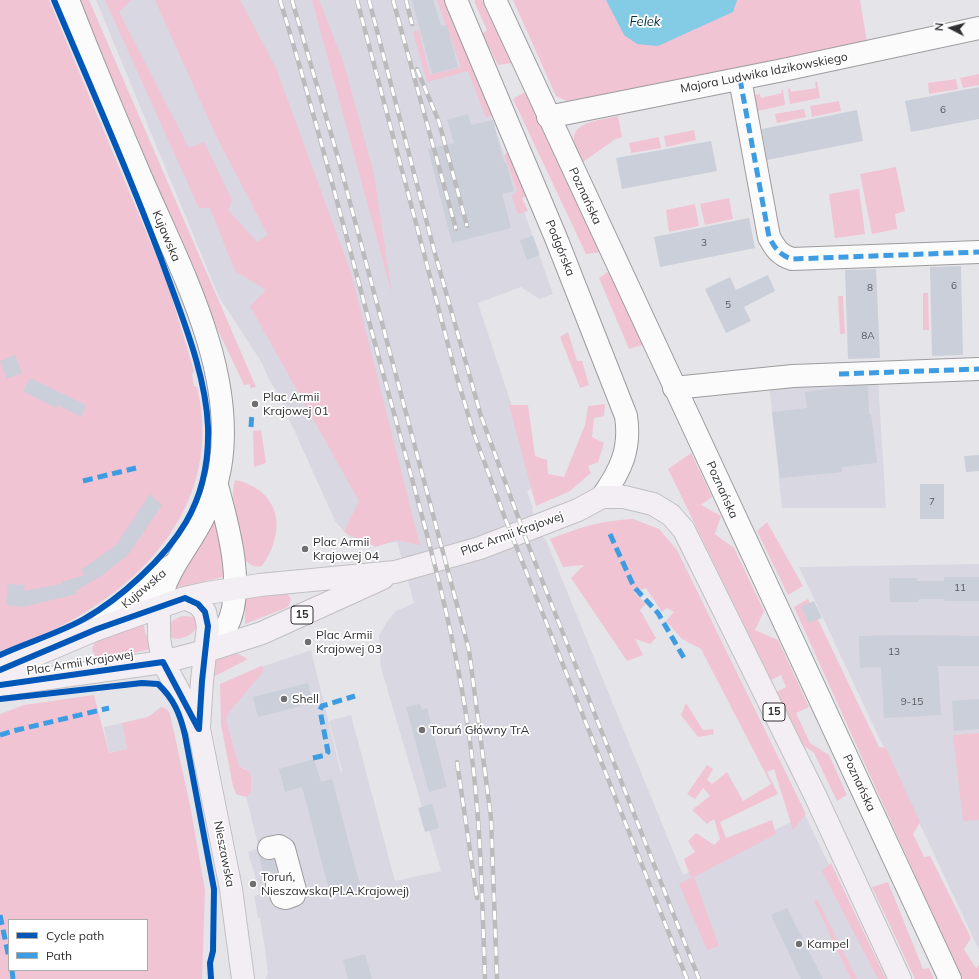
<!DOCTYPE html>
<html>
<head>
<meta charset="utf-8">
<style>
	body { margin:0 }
	#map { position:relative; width:979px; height:979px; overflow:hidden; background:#e5e5e9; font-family:Mulish,sans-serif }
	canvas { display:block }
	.legend { position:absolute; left:8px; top:919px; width:140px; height:52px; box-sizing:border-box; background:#fff; border:1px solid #acacad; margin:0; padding:5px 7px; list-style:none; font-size:12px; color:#302f32 }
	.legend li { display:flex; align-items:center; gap:8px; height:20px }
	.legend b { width:20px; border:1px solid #acacad }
	.north { position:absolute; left:931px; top:8px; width:40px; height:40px; -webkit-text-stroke:3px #fff; paint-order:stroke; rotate:276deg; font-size:11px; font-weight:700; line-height:16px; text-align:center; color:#302f32 }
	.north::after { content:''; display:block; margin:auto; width:14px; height:18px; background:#302f32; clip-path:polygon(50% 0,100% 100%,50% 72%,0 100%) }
</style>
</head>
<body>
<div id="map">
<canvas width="979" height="979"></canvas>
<ul class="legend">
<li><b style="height:5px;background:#0057b8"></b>Cycle path</li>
<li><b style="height:5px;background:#3e9de2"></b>Path</li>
</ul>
<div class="north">N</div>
</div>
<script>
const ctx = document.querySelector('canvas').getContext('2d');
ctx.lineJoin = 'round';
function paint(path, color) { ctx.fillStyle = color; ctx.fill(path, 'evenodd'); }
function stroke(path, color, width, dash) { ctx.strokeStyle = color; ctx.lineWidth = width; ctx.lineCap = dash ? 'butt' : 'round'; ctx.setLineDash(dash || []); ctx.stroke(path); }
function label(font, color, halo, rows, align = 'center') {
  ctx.font = font + ' Mulish,sans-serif'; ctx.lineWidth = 3.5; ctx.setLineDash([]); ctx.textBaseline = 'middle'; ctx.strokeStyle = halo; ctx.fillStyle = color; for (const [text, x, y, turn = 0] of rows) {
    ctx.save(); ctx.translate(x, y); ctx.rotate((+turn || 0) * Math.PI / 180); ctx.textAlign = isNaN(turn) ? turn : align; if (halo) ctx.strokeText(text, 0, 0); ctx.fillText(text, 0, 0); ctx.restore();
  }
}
paint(new Path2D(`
	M96,0H443L489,111L553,294L539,299L521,287L478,303L538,486L527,491L533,508L532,510L543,538L546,540L683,875L805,815L884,979H265L268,974L265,949L260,918H258L254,896L260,894L248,852L259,848L246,797L250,794L252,785L246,769L239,766L224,718L261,667L311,650L341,773L342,771L329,721L351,715L395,881L441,871L381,668L379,636L386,623L396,611L414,603L397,542L375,545L364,544L350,538L335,521L277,392L269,380L262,363L219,297Z
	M878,379L886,508H782L769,383Z
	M979,564V950L799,567Z
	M122,723L127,749L109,753L104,727Z`), '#d9d7e1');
paint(new Path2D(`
	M0,0H49L167,282L194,371L192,374L194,386L197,387C229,520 115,615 0,651Z
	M79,0H89L256,387L250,388V384L244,385L218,330Z
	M105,0H131L119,12L189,148L204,142L232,200L228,210L257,242L268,235L218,140L155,0H240L276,68L351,273L420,545L396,540L376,547L344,532L359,501L250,306L266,290L235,271L210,208H199Z
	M312,0H319L344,64L374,174L392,294Z
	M437,0H448L496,113L486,118L468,71L427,82L413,32L419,31L430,75L461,67Z
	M476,0H482L512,63L498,65L482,34L487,30L474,1Z
	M513,0H860L867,42L569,102L556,96Z
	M979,74V85L963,88L960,78Z
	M956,79L958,89L929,94L928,83Z
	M817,81L820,98L790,104L788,89L790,88L791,92L816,88L815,82Z
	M781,90H783L785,105L753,112L750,96L760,94L761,98L782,93Z
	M527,91L601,252L586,254L513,99Z
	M839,101L841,111L812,117L810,106Z
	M804,109L806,117L777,123L775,114Z
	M618,116L622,137L614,140L583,162C580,156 577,151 575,145C567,121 603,120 618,116Z
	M694,130L696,140L666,147L664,136Z
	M659,137L661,148L631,153L629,143Z
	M514,148L531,194L522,198L528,211L518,214L512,196L517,191L504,155Z
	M896,167L905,211L895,214L897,229L872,234L860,174Z
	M859,189L865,234L835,238L829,194Z
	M729,198L733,219L705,225L700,204Z
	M695,204L699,226L669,232L666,210Z
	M609,271L645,344L629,349L599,278Z
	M923,293H928L929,330H923Z
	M838,296H843L845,334H840Z
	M568,332L577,361H582L589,385L580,388L560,337Z
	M605,404L604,416L594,418L592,437L604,443L598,462L588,466L591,473L570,491L536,506L509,405H528L535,456L547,460L548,474L564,477L585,425L588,406Z
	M261,430L266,463L254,467L253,431Z
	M691,453L712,497L701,505L721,516L715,534L734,548L764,611L755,630L778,640L809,707L796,713L810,743L829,755L847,795L837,801L814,753L803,745L775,693L786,687L781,675L771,680L668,469Z
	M235,480C265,486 284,510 274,541C272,550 267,558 262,566C252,568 246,563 242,554C238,530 229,504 235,480Z
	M218,505L227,576L171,589Z
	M633,519L659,529L677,550L806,814L793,830L774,769L767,772L778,794L720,822L726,838L772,820L776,834L694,877L719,946L707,950L679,884L691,878L684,859L695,852L688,841L696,833L714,845L720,839L714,819L707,824L692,810L710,796L703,788L695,799L687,794L707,765L713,769L707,780L712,784L727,772L743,801L771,784L701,649L682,639L666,621L674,612L667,608L662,612L646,588L634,592L646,604L640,610L656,638L650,644L635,639L643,655L627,661L571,578L584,565L563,567L550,539C578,528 603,520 633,519Z
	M767,522L803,586L788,595L757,531Z
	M286,592L291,599L288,607L245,624V596Z
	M808,599L879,747L886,748L920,822L913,834L924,857L930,856L971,938L964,949L976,968L979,965V979H962L794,607Z
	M183,616L195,617L198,625C194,634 183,641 172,638C164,627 171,619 183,616Z
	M143,619L145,632L152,649L99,660L96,658L92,649L95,641Z
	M234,652L248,659L211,678C214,659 216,657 234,652Z
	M261,666L263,667V672L230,711L226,718L227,724L239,766L250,772C251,780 253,786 250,794L246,797L236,794L233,786L221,725L220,684Z
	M94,695L109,753L127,749L122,723L148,717L161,707L167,709L170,714L190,805L205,890L202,979H0V714L24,705ZM9,920H147V970H9Z
	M686,703L703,730L713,729L714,734L698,737L681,715Z
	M979,733V820L963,821L953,735Z
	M831,863L886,979H878L822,871Z
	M888,882L923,969L929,968L934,979H915L872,887Z
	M817,899L857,979H851L814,901Z`), '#f1c4d4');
paint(new Path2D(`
	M606,0H737L733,12L658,46L646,45L637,44L624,35Z`), '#84cce6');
paint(new Path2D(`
	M412,0H433L441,26L447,25L458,67L432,74Z
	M979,87V119L911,132L905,101Z
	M857,110L863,141L767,160L762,129Z
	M468,114L471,125L493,120L504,163L506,162L514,191L502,194L511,228L452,243L428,149L454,143L447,120Z
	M711,141L717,171L622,189L616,158Z
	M749,218L755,248L660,267L654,237Z
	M533,236L540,255L527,260L520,240Z
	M961,266L963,355L932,356L930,267Z
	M876,269L880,358L848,359L845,270Z
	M768,275L775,291L744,307L751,321L726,333L705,289L730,277L736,290Z
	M15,355L22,373L7,379L0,361Z
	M30,378L86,405L81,417L58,405L56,408L23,391Z
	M848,386H868L869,414H871L877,463L842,467V472L780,478L772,412L807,408L805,392Z
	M979,455V471L966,472L964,456Z
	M920,484H944V519H920Z
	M150,494L162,505L128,555L104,574L76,591L77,594L22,607L6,605L8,584L25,585L24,591L62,584L61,582L85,575L81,570L116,545Z
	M944,577H979V601H945V599H919V602H890L889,578H917V581H944Z
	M814,601L822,618L809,623L801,607Z
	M909,635L979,636V666H938L941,715L884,718L881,667L860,668L859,636Z
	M308,683L313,703L258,717L253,697Z
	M979,699V729L954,731L952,701Z
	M420,704L422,710L427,708L447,787L429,792L406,707Z
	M314,759L321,782L332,779L361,889L331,897L302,787L285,792L279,769Z
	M432,804L439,828L425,832L418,808Z
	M259,855L265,860H274L277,873L272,874L265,882Z
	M787,908L823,979H801L771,915Z
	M365,954L372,979H348L343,960Z`), '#cacfd9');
const minor = new Path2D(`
	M68,0C91,59 115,117 140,175C178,264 237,369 220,468C217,485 210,505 202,520C186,551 165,571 159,607
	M456,0L556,238L626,416C631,449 621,470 602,497
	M495,0L950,979
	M740,79L769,237C775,248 779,255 792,259L979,252
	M548,117L783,70L979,28
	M674,388L793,376L979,369
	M97,629L171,566
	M206,651C212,644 222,637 226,628C247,589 227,522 216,482
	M269,848L279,846L284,849L295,890L294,895L286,898L282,897L277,885`);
const major = new Path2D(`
	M185,598L198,604L205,612L208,626L202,681L199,727
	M159,607V638L163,662L199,729L231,889L243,979
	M0,670L97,629L185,598L207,593L260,585L395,572L480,548L578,510L602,497H624L653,504L671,515L684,530L814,793L900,979
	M0,685L163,662L206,651L262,633L383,578`);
stroke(minor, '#9c9c9f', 24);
stroke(major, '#c0c0c2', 24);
stroke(minor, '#fbfbfc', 22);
stroke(major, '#f3eef3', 22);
const rail = new Path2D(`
	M280,0C319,127 351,256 386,384C418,502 454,621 470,742C481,821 482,900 485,979
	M292,0L339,161L469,650L491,818L497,979
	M357,0L455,371L474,434L505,518L687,979
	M369,0L434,250L481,416L529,547L699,979
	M393,0L456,229
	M406,0L412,24
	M417,69L439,122L467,226
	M457,762L477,898`);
stroke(rail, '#bbbbbd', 4.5);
stroke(rail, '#fff', 3, [9]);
stroke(new Path2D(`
	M740,79L769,237C775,248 779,255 792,259L979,252
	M839,374L979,369
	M251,427L252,412
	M83,481L136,468
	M610,534L634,587L658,613L684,658
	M0,735L17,730L109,708
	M313,758L326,755L328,752L320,710L322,706L355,696
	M0,915L9,958
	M12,970L13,979`), '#3e9de2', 5, [10, 5]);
stroke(new Path2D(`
	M0,655C26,643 59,633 84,619C120,599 165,558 186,522C203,493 209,460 208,427C206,379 187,330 171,286C136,189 94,95 54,0
	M0,670L97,629L185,598L198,604L205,612L208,626L202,681L199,729
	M0,685L163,662L198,728
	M0,699L142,683L158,684C174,699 180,714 185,735L214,889L213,951L210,963L211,979`), '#0057b8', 6);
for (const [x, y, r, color] of [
	[255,404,4,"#6f6f72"],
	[305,549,4,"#6f6f72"],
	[308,642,4,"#6f6f72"],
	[284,699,4,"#6f6f72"],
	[422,730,4,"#6f6f72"],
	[253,884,4,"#6f6f72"],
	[799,944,4,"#6f6f72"]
]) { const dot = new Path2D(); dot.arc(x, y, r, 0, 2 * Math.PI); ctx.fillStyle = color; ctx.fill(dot); stroke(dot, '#fff', 1.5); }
label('10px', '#5a5a5f', null, [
	["6",943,110],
	["3",704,243],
	["6",954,286],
	["8",870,288],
	["5",728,305],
	["8A",868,336],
	["7",932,502],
	["11",960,588],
	["13",894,652],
	["9-15",912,702]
]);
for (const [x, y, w] of [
	[302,615,22],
	[774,712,22]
]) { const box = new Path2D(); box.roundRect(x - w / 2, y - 9, w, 18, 3); ctx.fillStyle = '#fff'; ctx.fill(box); stroke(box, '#302f32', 1); }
label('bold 11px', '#302f32', null, [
	["15",302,615],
	["15",774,712]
]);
label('12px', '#302f32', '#fff', [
	["Majora Ludwika Idzikowskiego",764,73,-11],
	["Poznańska",585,196,65],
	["Kujawska",166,236,67],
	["Podgórska",560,248,68],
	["Poznańska",722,490,66],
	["Plac Armii Krajowej",512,534,-20],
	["Kujawska",144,589,-40],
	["Plac Armii Krajowej",80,663,-9],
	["Poznańska",859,783,65],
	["Nieszawska",224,854,79]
]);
label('12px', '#302f32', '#fff', [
	["Plac Armii",263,397],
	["Krajowej 01",263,411],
	["Plac Armii",313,542],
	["Krajowej 04",313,556],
	["Plac Armii",316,635],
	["Krajowej 03",316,649],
	["Shell",292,699],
	["Toruń Główny TrA",430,730],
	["Toruń,",261,877],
	["Nieszawska(Pl.A.Krajowej)",261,891],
	["Kampel",807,944]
], 'left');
label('italic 13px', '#00313f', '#fff', [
	["Felek",645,22]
]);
</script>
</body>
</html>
